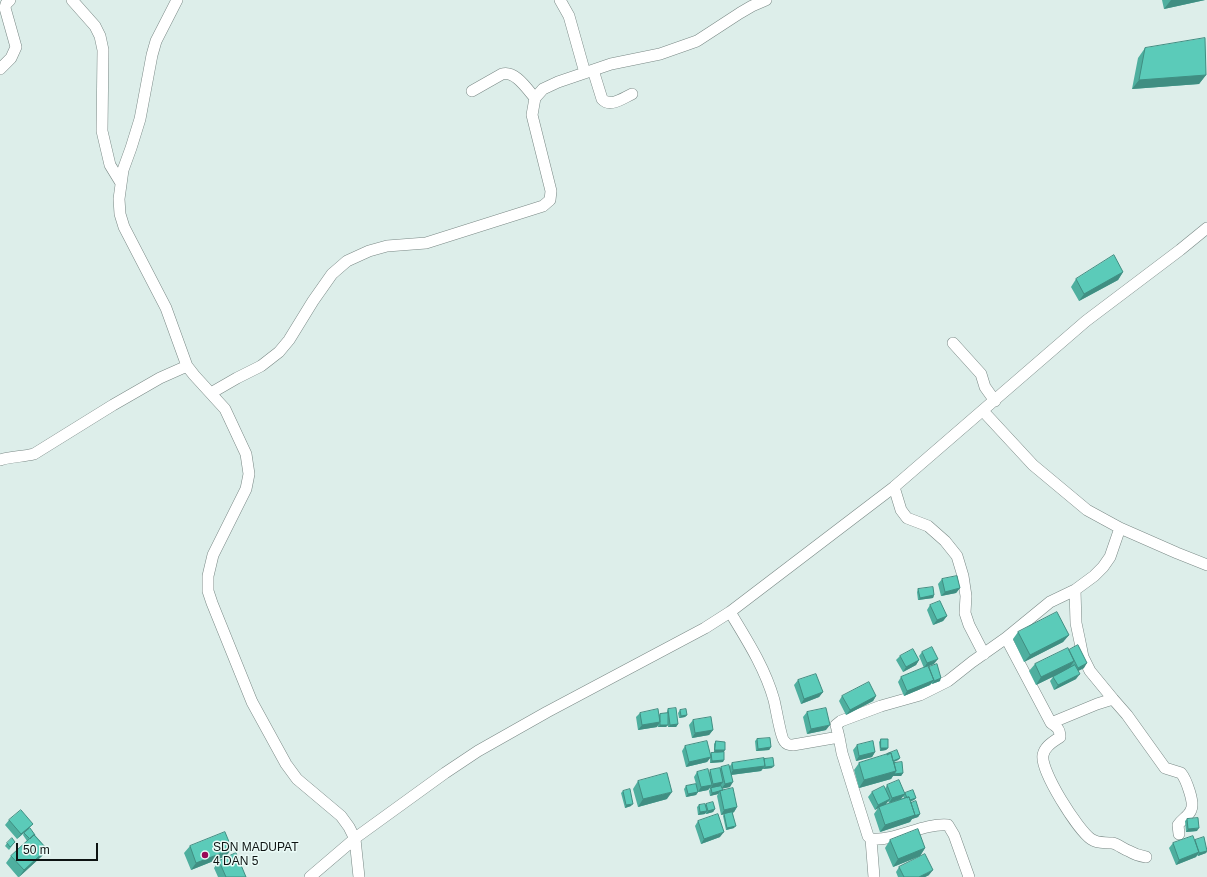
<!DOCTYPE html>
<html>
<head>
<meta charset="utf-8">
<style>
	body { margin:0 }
	#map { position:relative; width:1207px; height:877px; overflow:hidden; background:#ddeeea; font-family:Arial,sans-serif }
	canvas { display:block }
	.scale { position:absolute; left:16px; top:843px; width:82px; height:18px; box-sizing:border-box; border:2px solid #0d1312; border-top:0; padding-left:5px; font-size:12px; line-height:14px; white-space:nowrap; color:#0d1312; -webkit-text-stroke:3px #eafbf7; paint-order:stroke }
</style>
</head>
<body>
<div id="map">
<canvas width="1207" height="877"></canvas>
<div class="scale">50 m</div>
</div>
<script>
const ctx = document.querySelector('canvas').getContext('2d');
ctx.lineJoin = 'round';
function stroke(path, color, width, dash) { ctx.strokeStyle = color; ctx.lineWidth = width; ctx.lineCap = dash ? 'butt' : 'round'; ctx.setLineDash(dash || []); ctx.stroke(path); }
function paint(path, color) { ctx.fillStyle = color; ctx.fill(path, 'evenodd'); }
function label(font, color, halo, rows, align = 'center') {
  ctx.font = font + ' Arial,sans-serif'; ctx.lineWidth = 3; ctx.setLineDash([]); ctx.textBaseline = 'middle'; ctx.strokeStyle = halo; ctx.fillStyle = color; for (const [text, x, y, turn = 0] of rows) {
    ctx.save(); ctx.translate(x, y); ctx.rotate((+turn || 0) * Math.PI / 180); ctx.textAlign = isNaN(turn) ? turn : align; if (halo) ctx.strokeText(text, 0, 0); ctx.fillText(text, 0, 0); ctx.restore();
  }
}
const minor = new Path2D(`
	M72,0L95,26L100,36L103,50L102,131L110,165L121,183
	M177,0L156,41L152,55L140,119L131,148L123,170L119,199L120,214L124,227L166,308L187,366L194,375L225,409L246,454L249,474L246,489L213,555L208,576V591L212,603L252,702L286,764L297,779L341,816L349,827L355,839L359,877
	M560,0L569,16L585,73
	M0,69L11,58L16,47L5,8L6,4L10,0
	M593,70L602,99C610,108 623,98 632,94
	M472,91L502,74C515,70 527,89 535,98
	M953,343L981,374L985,387L995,401
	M211,393L237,378L261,366L279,352L289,340L313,301L332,274L347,261L369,251L387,246L426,243L543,206L550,200L551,191L532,115L535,98L543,89L558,82L611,64L660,54L697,41L740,13L752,6L766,0
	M983,411L1033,465L1087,510L1120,528L1177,553L1207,565
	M0,460C12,456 22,457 34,454L113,405L160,378L187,366
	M894,487L901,510L907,518L928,526L945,541L957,556L963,576L966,596L965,613L969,625L984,654
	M1075,590L1076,623L1080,642L1083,657L1090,671L1113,699L1127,715L1165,768L1181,773C1186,779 1195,803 1191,810C1189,816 1182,819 1178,825L1179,834
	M730,612C747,640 765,668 774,700C776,708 781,739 785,742C787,745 790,745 793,745L839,737L842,753L868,836L871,839C897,841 922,823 948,825L954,835L969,877
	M1006,638L1051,723C1057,727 1060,729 1060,737C1053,742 1045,746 1043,755C1040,771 1078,830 1091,839C1098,844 1104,842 1112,843C1118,844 1123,849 1129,851C1134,854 1140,856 1146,857
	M1051,723L1097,704L1113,699
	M839,737L836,725L841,721L881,706L920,695L948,681L972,662L1006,638L1050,602L1075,590L1094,576L1103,567L1110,557L1120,528
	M871,839L874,877
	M310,877L358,836L445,773L478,751L547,712L705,628L730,612L894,487L1086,321L1180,250L1207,228`);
stroke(minor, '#798885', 12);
stroke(minor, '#fff', 11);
paint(new Path2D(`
	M1162,0H1205L1164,9Z
	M1145,48L1206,75L1199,84L1132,89L1138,58Z
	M1123,272L1118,280L1079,301L1071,287L1076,279Z
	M942,579L960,588L956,593L941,596L938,584Z
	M918,589L934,595L933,598L918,600L917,592Z
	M930,605L947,616L943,621L933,625L927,610Z
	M1018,632L1069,635L1063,642L1024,662L1013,639Z
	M1069,650L1084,668L1078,671L1076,679L1054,690L1050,681L1053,677L1062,672L1036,685L1029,671L1035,664Z
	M922,652L934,664L928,666L940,681L932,684V683L930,685L904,696L898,682L901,677L924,668L919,656Z
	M900,656L919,660L916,665L903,672L896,660Z
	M798,680L823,692L819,697L801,704L794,685Z
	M842,696H876L873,701L846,715L839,701Z
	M668,709L678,724L676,727H668V723L666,727H658V724L657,727L638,730L636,717L640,713L659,715L660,714L667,713V711Z
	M680,710L687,715L685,717L679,718L678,713Z
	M807,712L826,730L807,734L803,717Z
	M693,720L713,730L709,735L692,738L689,725Z
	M757,739L771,747L769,750L756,751L755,741Z
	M881,739L888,748L886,750L880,751L879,742Z
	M716,741L724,752L723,762L710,763V758L707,762L686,767L682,751L685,746L710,755L711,753H717L714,752V744Z
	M857,745L875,752L872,757L856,761L853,750Z
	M887,754L900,758L898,760L894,762L903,773L901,776H893L891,779L859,788L854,770L859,763L886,755Z
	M764,760L772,768L763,769V768L761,771L731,775L730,787L722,788L723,790L737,807L734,812L733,813L734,828L726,830L723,816L724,814L721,815L717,796L718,794L710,796L709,791L710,789V788L708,790L698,792L696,795L686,797L684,789L686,786L696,784L694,777L697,772L709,773L710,770L720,768L721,767L730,766L732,763Z
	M638,781L667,799L638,807L633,789Z
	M887,785L904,794L905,793L916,798L914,800L911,801L920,814L918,817L912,819L910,822L880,832L874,814L878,808L875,810L868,797L872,792L885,789ZM903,796L904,798L883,806L886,804L888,801L889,803L901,799Z
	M623,791L631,806L625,808L621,793Z
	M706,804L715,809L713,812L706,814V812L705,814L698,815L697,807L699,805H705Z
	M1187,819L1197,831L1186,832L1185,821Z
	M9,820L33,824L29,828L47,849L42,856L19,877H18L6,863L11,856L27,841L23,835L24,833L17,839L5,825Z
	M698,821L720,837L701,844L695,826Z
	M890,840L925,848L920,856L893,867L885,848Z
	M1195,840L1207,851L1206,853L1198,856L1197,855L1196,857L1176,865L1169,848L1173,843L1195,841Z
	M15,842L9,850L5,846L7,843Z
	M190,846L226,856L191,870L184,853Z
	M219,861L246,877H218L214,868Z
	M899,867L929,875L925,877H898L896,872Z`), '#4eaf9f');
paint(new Path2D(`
	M1171,0H1205L1164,9Z
	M1206,75L1199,84L1132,89L1139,80Z
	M1123,272L1118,280L1079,301L1084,294Z
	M960,588L956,593L941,596L945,592Z
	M934,595L933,598L918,600L920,598Z
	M947,616L943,621L933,625L937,620Z
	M1069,635L1063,642L1024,662L1030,655Z
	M938,659L934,664L924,668L927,663Z
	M919,660L916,665L903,672L906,667Z
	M1074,661L1069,669L1036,685L1041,677Z
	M1087,663L1084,668L1074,673L1078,668Z
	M1080,674L1076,679L1054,690L1058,685Z
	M941,678L940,681L932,684L934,681Z
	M934,680L930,685L904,696L907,691Z
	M823,692L819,697L801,704L804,699Z
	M876,696L873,701L846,715L850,710Z
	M687,715L685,717L679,718L681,716Z
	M660,722L657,727L638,730L642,725Z
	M678,724L676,727H668L670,725Z
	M660,725H668L666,727H658Z
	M830,725L826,730L807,734L811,729Z
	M713,730L709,735L692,738L695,733Z
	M771,747L769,750L756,751L758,749Z
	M881,748H888L886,750L880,751Z
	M715,750H725L723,753L714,752Z
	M875,752L872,757L856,761L859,756Z
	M711,757L707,762L686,767L689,762Z
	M900,758L898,760L888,764L890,762Z
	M724,760L723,762L710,763L712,761Z
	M765,766L761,771L730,775L733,770Z
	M774,766L772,768L763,769L765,767Z
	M896,771L903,773L901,776H893L891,779L859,788L864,780Z
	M723,782L719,787L710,789L713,784Z
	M733,782L730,787L721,789L725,784Z
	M712,785L708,790L698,792L696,795L686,797L688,794L698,792L701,787Z
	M720,791L718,794L710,796L712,793Z
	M672,792L667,799L638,807L643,799Z
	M905,794L901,799L889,803L892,798Z
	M916,798L914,800L906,803L908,801Z
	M890,799L886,804L875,810L878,805Z
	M633,804L631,806L625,808L626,805Z
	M737,807L734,812L721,815L724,810Z
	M715,809L713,812L706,814L708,811Z
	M707,811L705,814L698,815L700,812Z
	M920,814L918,817L912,819L910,822L880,832L885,825L915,815Z
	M33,824L29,828L17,839L21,834Z
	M736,826L734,828L726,830L727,828Z
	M1199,828L1197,831L1186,832L1188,829Z
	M724,832L720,837L701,844L704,839Z
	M925,848L920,856L893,867L898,859Z
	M47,849L42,856L19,877L24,870Z
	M232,849L226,856L191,870L196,863Z
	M1207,851L1206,853L1198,856L1199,853Z
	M1199,852L1196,857L1176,865L1179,860Z
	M933,870L929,875L925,877H919Z`), '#408e82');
const building = new Path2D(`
	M1205,38L1206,75L1139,80L1145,48Z
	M1114,255L1123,272L1084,294L1076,279Z
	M957,576L960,588L945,592L942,579Z
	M933,587L934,595L920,598L918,589Z
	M940,601L947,616L937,620L930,605Z
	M1057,612L1069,635L1030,655L1018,632Z
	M1078,645L1087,663L1078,668L1069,650Z
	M932,647L938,659L927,663L922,652Z
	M1068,648L1074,661L1041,677L1035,664Z
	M913,649L919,660L906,667L900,656Z
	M937,664L941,678L934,681L929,667Z
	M1075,665L1080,674L1058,685L1053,677Z
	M928,666L934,680L907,691L901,677Z
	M816,674L823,692L804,699L798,680Z
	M869,682L876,696L850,710L842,696Z
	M676,708L678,724L670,725L668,709Z
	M826,708L830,725L811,729L807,712Z
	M658,709L660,722L642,725L640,713Z
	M686,709L687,715L681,716L680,710Z
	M668,713V725H660V714Z
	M711,717L713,730L695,733L693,720Z
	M770,738L771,747L758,749L757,739Z
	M881,739H888V748H881Z
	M707,741L711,757L689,762L685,746Z
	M716,741L725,742V750H715Z
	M873,741L875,752L859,756L857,745Z
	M897,750L900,758L893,761L891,753L887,755V754Z
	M724,752V760L712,761L711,753Z
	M891,753L896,771L864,780L859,763Z
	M764,758L765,766L733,770L732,763Z
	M773,758L774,766L765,767L764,759Z
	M902,762L903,773L894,774L896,771L894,763Z
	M729,765L733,782L725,784L721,767Z
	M720,768L723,782L713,784L710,770Z
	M708,769L712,785L701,787L697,772Z
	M667,773L672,792L643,799L638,781Z
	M899,780L905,794L892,798L887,785Z
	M696,784L698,792L688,794L686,786Z
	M721,786L723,790L712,793L711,788Z
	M884,786L890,799L878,805L872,792Z
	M733,788L737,807L724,810L720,791Z
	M630,789L633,804L626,805L623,791Z
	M913,790L916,798L910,800L909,797L907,798L905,793Z
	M909,797L915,815L885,825L879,807Z
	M916,801L920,814L914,816L915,815L911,803Z
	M713,802L715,809L708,811L706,804Z
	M705,804L707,811L700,812L699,805Z
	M21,810L33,824L21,834L9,820Z
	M732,812L736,826L727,828L724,814Z
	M718,814L724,832L704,839L698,821Z
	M1198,818L1199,828L1188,829L1187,819Z
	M30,828L35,835H34L30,839L24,833Z
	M918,829L925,848L898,859L890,840Z
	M225,832L232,849L196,863L190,846Z
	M34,835L47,849L24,870L11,856Z
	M1193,836L1199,852L1179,860L1173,843Z
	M1204,837L1207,851L1199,853L1195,840Z
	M12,838L15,842L10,847L7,843Z
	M236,853L246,877H226L219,861Z
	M925,854L933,870L919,877H904L899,867Z`);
paint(building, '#5bcbb9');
stroke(building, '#408e82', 1);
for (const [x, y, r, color] of [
	[205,855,4,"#9a0757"]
]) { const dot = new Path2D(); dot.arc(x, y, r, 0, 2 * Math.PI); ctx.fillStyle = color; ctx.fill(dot); stroke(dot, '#eafbf7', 1.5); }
label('12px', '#0d1312', '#eafbf7', [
	["SDN MADUPAT",213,848],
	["4 DAN 5",213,862]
], 'left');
</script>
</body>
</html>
